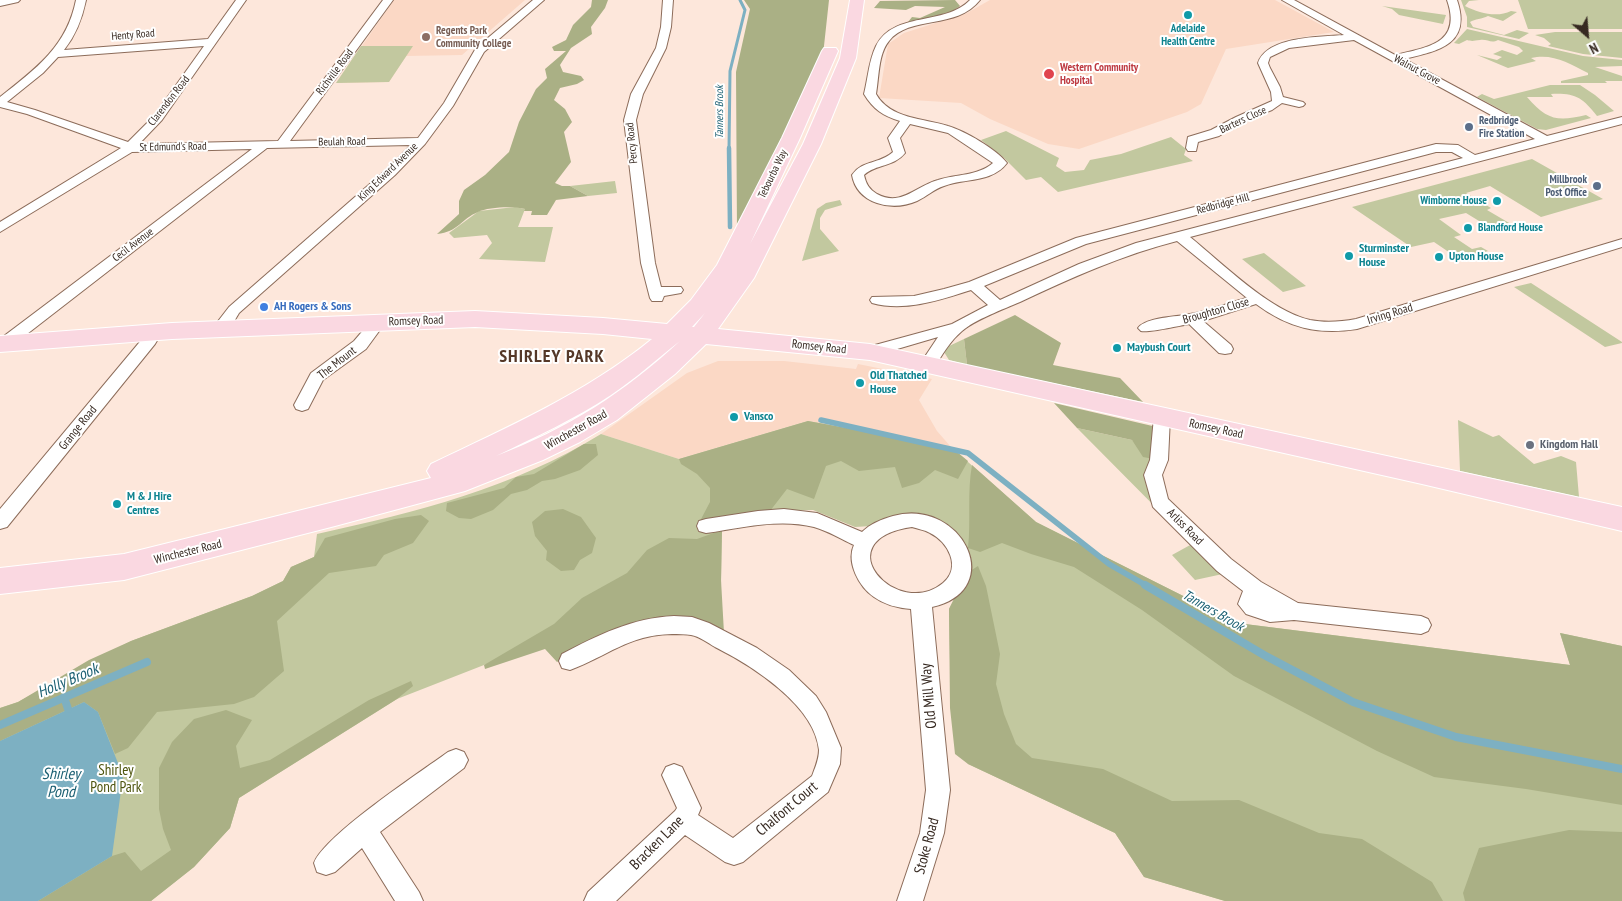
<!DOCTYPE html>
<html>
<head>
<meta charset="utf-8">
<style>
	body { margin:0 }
	#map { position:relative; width:1622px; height:901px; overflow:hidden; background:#fde7db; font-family:"PT Sans Narrow",sans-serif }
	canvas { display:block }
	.north { position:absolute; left:1562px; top:10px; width:50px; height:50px; -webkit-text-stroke:4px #fff; paint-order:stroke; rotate:153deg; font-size:14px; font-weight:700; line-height:20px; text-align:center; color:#372a22 }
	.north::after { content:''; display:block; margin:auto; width:18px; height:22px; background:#372a22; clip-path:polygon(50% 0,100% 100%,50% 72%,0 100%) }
</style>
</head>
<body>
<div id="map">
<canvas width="1622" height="901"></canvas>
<div class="north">N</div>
</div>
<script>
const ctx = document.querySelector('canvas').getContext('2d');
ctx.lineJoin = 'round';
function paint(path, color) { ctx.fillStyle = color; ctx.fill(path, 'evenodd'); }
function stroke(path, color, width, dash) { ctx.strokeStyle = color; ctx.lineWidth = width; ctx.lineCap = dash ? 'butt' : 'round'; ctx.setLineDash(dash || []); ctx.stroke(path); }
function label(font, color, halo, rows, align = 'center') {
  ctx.font = font + ' "PT Sans Narrow",sans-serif'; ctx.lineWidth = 4; ctx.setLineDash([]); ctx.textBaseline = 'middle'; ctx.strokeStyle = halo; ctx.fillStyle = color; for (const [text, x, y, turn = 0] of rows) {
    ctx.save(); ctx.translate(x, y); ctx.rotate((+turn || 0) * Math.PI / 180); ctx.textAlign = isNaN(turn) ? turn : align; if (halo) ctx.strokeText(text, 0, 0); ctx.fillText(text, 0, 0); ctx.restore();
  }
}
paint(new Path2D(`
	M394,0H525L462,55L406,56L389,82L336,83Z
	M990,0H1275L1334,32L1226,49L1201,104L1187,112L1079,149L1048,144L990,119L961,103L879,98L888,44L904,33L967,13Z
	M718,361H784L856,369L858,364L932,379L919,400L937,431L951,447L808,421L679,459L601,434L687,373Z`), '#fbd8c5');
paint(new Path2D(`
	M1461,0H1479L1469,1L1465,6C1479,13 1497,18 1511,11L1517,12L1503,21L1488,16C1482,19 1475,19 1470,22L1473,27L1504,35L1517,30L1529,33L1519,39L1467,27V17Z
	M1518,0H1622V29H1528Z
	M1382,6L1446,15L1443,24L1399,15L1392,9Z
	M1467,29L1583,56L1622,60V66L1595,67L1622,76V81H1605L1607,83H1561V81L1588,75V73C1568,63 1553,53 1531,58L1536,61L1508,68L1477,55L1497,60L1502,57L1493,54L1502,50L1517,55L1523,51L1519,47L1498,40C1491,44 1488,39 1480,40C1474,40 1474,42 1467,40L1459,44L1454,43Z
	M1555,32H1622V58L1583,54L1548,46L1551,44L1544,38L1535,35Z
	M361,46H413L389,82L336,83Z
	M1550,85H1580L1595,95L1614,111L1597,116C1582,97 1575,93 1551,94L1553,97H1527C1547,120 1557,122 1586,115L1591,118L1546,130L1537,129L1477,97L1482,94L1494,99Z
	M1006,131L1059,158L1056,166L1065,172L1084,170L1090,160L1121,154L1171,137L1186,149L1184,155L1193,161L1058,192L1041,177L1026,180L1004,158L981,140Z
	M1532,159L1603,199L1541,217L1490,186L1466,193L1491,208L1487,210L1516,227L1497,232L1466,213L1439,219L1461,235L1454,237L1472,249L1481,247L1488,251L1459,259L1434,242L1411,247L1352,207Z
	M615,181L617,193L588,196L570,186Z
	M840,200L842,205L825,210L820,218V229L839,251L802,261L817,209L826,203Z
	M515,207L525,209L518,227H553L545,262L479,259L492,243L487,235L454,238L449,233L479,211Z
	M1264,253L1306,286L1283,292L1242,259Z
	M1531,283L1622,342V343L1605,347L1514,287Z
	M964,339L967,365L949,360L944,352L947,347Z
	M1458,420L1493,437L1499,435L1534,464L1561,456L1576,462L1579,497L1460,471Z
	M808,421L951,447L1036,522L1237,623L1570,665L1560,633L1622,646V901H1225L1144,877L1115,833L968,764L950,661L949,609L967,573L937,522L855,527L813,510L770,511L722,517L721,586L484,665L397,699L239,798L230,828L194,867L151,901H0V708L18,702L131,641L252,596L283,581L291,567L314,557L317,534C417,512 513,488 601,434L679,459Z
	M1077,428L1132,440L1159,460L1160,502L1232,572L1195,580L1172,555L1192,544Z`), '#c2c89f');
paint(new Path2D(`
	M592,0H608L605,8L591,27L592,34L571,48L560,65L563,72L581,76L584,80L577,84L560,88L554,100L565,109L572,122L564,132L571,162L555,183L562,186H570L588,196L556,200L547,215H531L532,211H524L525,209C514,206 488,207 478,212C461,219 458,232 437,234L459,214V201L464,190L485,175L509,152L519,122L536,89L547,78L545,69L566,51H554L552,47L566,40L573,25L591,7Z
	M744,0H829L823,55L737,232L736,72L750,9Z
	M955,0L960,6L953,11L912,23L908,22L912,17L920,18L945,7L915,6L906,10L874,8L880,1Z
	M1015,315L1061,343L1053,365L1120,378L1143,402L967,365L964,339Z
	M1054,403L1161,428L1159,460L1143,457L1132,440L1077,428Z
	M808,421L951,447L968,461L958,479L935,470L919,483L902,488L895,467L859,471L841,461L826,466L814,499L787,489L770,511L700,521L710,502V488L697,474L681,464L679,459Z
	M584,444H596L598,455L580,470L555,479L542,481L527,490L511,494L493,510L471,519L459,518L446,511L447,503L504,488L516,477L534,474Z
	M972,465L1036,522L1237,623L1570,665L1560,633L1622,646V805L1526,789L1434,777L1377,751L1234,676L1142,610L1074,567L1031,554L1002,543L980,552L968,548C971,521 967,492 972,465Z
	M563,509L581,517L596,538L592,553L580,560L574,570L561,571L546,560L547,551L535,536L532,522L545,511Z
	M421,515L429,521L413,543L384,555L376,566L329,573L277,621L284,671L254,697L234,704L157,712L128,748L115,754L98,712L84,702L0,741V708L18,702L89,660L131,641L252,596L283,581L291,567L314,557L325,538L395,519Z
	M722,530L721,580L724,633L616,630L557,662L545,649L485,669L484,665L554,624L582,598L627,573L647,550L669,538L697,539Z
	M978,566L986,586L1000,654L996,684L1004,714L1016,744L1032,758L1103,769L1172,801L1239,800L1319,833L1362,839L1432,882L1443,901H1225L1144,877L1115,833L968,764L955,754L950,708L949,609L967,573Z
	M411,681L413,686L397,699L239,798L230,828L194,867L151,901H38L112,856L125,852L141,871L171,850L163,829L159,809V768L172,742L194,719L226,710L252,720L236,746L240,768L270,760L369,700Z
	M1569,830L1622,832V901H1465L1463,893L1479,848Z`), '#aab085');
paint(new Path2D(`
	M84,702L98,712L123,776L112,856L38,901H0V741Z`), '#7db0c2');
stroke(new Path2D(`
	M729,149L730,71L745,10L740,0`), '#7db0c2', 3);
stroke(new Path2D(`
	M729,148L730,227`), '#7db0c2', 4.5);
stroke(new Path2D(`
	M821,420L968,453L1109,564L1147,586`), '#7db0c2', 5.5);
stroke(new Path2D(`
	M1145,585L1264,655L1353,702L1456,737L1622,769
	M64,697L68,709
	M0,725L147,662`), '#7db0c2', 8);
const minor = new Path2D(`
	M0,0H20L18,2L0,6Z
	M76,0H86C82,19 76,35 64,50L208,39L236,0H246L162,120L139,144L278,141L383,0H393L290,141L418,138L444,103L476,48L533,0H544L484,52L453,106L425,144L395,175L239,313C233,323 228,336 215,332L212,329L229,307L387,169L411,145L267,148L9,348H0V339L252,149L132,152L0,232V222L121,148L27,114L0,107V97C36,69 67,46 76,0ZM204,46L154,116L128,142L35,110L7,102L43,73L58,57Z
	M663,0H673L671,27L666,48L643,94L636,120L655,263L661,287H681L683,290L681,293L664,296L662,301H652L650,298L641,263L624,120L631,94L656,48L661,27Z
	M970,0H980C957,30 909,15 889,41C878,54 879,78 876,94C890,119 923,118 948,126C965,131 996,149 1007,163C992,183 965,178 944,186C934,189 926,197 917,201C892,212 857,204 852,175C862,160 880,164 893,152L888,138L900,121C883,116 873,109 864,94C868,78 869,60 876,46C893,11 945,26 970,0ZM910,124L948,133L993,163C978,176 956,174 938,180C916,186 901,207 877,194C869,189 866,184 864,175C876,164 894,167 905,153L900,138Z
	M1282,0H1294L1395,55C1429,47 1462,43 1447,0H1457C1472,44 1439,51 1404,59L1547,136L1622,117V124L1190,237C1222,263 1270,311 1310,320C1325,323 1340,322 1356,319L1622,239V247L1357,329C1318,335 1288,328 1256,304L1203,321L1231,345L1233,349L1231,353L1225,354L1219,353L1189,324C1178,326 1148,333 1141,331L1138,328C1146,317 1177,317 1190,314C1209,311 1228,303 1247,298L1177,241C1122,255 1071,278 1020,302C1004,309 974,320 962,331C950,341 942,355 934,368L928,369L922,368L920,364L938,337L870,357L864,356L862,352L864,348L952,324L988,305L971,290C940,300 905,312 872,303L870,300L872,297L914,296L944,289L969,282L1076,238L1436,144L1458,145L1475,155L1535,139L1354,40L1289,48L1270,57L1268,63L1270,68L1280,87L1283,97L1303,102L1305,104L1303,106L1299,107L1282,103L1272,110L1244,121L1219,136L1198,142L1196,151H1188L1186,148L1188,137L1211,130L1236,117L1272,101L1271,92L1258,63C1267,36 1320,37 1344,35ZM1436,152H1452L1463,158L1136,243L1079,264L1000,300L984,286L1086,244Z
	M377,318L382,320L385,323L366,349L323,380L308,409L302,411L296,409L294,405L311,373L354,341L372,320Z
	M154,327L159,329L162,332L155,344L7,527L0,529V509L143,338L149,329Z
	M1162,411L1168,413L1170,417L1168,460L1162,475L1168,499L1231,559L1261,582L1298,603L1421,616L1428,619L1431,625L1428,631L1421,634L1294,620L1270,622L1246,614L1238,604L1243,591L1217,571L1153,507L1144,475L1150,460L1154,417L1156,413Z
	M784,509L817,513L862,532C870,524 882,519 893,516C962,497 1008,590 932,607L950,790L944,833L923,901H897L920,833L926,790L911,609C898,608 885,605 874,597C859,587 846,562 854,545C841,539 828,531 814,527C779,518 741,528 706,533L699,531L697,526L699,521L706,519L758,511ZM912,527C918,529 925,530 930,533C948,542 962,567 943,583C897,621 823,540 912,527Z
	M674,616L692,617L709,623L757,648L789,670L816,696L826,712L841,748L840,764L828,792L743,862L734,865L725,862L685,835L616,901H584L588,892L675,811L677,808L662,775L666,767L674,764L682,767L701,808L698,815L733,838L812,776C815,768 819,759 819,750C815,705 751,665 715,647C708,643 699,636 691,635C685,634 678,634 672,634C628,635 608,656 570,670L562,668L559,661L562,654C598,635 632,618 674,616Z
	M456,749L464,752L468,760L464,768L380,832L419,892L423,901H395L362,848L335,872L326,875L317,872L314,863C325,835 419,773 448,752Z`);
const primary = new Path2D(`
	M850,0H864L856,58L821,144L754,278L718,329L870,344L1622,507V531L1422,484L870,360L706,344L675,374L617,420L580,442L543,460L465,491L335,526L124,580L0,594V568L124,554L431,478L427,471L431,464C508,427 586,393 652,339L603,334L475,327L172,339L0,352V336L172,323L475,311L603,318L667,324L691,300L717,265L782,138L822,51L824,48H836L838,51L800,138L750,244L803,144L840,58ZM705,313L694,327H692ZM680,341C624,393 567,429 496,456C535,437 575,419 611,395C635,379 657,359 680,341Z`);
stroke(minor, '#8c6c5a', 2);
stroke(primary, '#fff', 2);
paint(minor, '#fff');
paint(primary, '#fad8e1');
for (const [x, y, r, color] of [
	[1188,15,5,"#0f9aa8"],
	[426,37,5,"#8d6e63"],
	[1049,74,6,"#e0444e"],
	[1469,127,5,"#5c6f8a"],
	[1597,186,5,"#5c6f8a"],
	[1497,201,5,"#0f9aa8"],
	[1468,228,5,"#0f9aa8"],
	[1349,256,5,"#0f9aa8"],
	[1439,257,5,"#0f9aa8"],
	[264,307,5,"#3f7fe0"],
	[1117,348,5,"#0f9aa8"],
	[860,383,5,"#0f9aa8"],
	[734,417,5,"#0f9aa8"],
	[1530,445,5,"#6b7280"],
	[117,504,5,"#0f9aa8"]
]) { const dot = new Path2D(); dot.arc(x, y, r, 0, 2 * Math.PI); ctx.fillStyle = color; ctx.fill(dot); stroke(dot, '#fff', 2); }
label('bold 11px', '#0d838f', '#fff', [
	["Adelaide",1188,29],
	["Health Centre",1188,42],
	["Wimborne House",1487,201,"right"],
	["Blandford House",1478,228,"left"]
]);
label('bold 11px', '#785e54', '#fff', [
	["Regents Park",436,31],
	["Community College",436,44]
], 'left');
label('11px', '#372a22', '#fff', [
	["Henty Road",133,35,-5],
	["Walnut Grove",1417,70,28],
	["Richville Road",335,72,-53],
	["Clarendon Road",169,101,-52],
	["Barters Close",1243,120,-25],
	["Beulah Road",342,142,-1],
	["Percy Road",632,143,-96],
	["St Edmund's Road",173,147,-1],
	["King Edward Avenue",388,172,-44],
	["Tebourba Way",773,174,-64],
	["Redbridge Hill",1223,204,-15],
	["Cecil Avenue",133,245,-37]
]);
label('bold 11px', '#be3a42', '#fff', [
	["Western Community",1060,68],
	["Hospital",1060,81]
], 'left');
label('italic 11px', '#1c6073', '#fff', [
	["Tanners Brook",720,112,-90]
]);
label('bold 11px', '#4e5e75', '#fff', [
	["Redbridge",1479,121],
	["Fire Station",1479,134],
	["Millbrook",1587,180,"right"],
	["Post Office",1587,193,"right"]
], 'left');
label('bold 12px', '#0d838f', '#fff', [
	["Sturminster",1359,249],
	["House",1359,263],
	["Upton House",1449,257],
	["Maybush Court",1127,348],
	["Old Thatched",870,376],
	["House",870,390],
	["Vansco",744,417],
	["M & J Hire",127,497],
	["Centres",127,511]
], 'left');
label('bold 12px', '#366cbe', '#fff', [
	["AH Rogers & Sons",274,307]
], 'left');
label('12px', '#372a22', '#fff', [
	["Broughton Close",1216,311,-16],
	["Irving Road",1390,314,-17],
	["Romsey Road",416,321,-2],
	["Romsey Road",819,347,6],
	["The Mount",337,363,-38],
	["Grange Road",78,428,-51],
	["Romsey Road",1216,429,12],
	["Winchester Road",576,430,-29],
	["Arliss Road",1185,527,45],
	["Winchester Road",188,552,-14]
]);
label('bold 12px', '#5b616d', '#fff', [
	["Kingdom Hall",1540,445]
], 'left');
label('italic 14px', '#1c6073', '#fff', [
	["Tanners Brook",1213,611,30]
]);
label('15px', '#372a22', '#fff', [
	["Old Mill Way",929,696,-95],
	["Chalfont Court",787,809,-40],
	["Bracken Lane",657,843,-45],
	["Stoke Road",927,846,-75]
]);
label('15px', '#4e550e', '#fff', [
	["Shirley",116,771],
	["Pond Park",116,788]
]);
label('italic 16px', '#1c6073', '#fff', [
	["Holly Brook",68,681,-23],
	["Shirley",61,774],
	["Pond",61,792]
]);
ctx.letterSpacing = '1px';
label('bold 18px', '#553828', '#fff', [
	["SHIRLEY PARK",552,357]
]);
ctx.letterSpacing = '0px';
</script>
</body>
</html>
